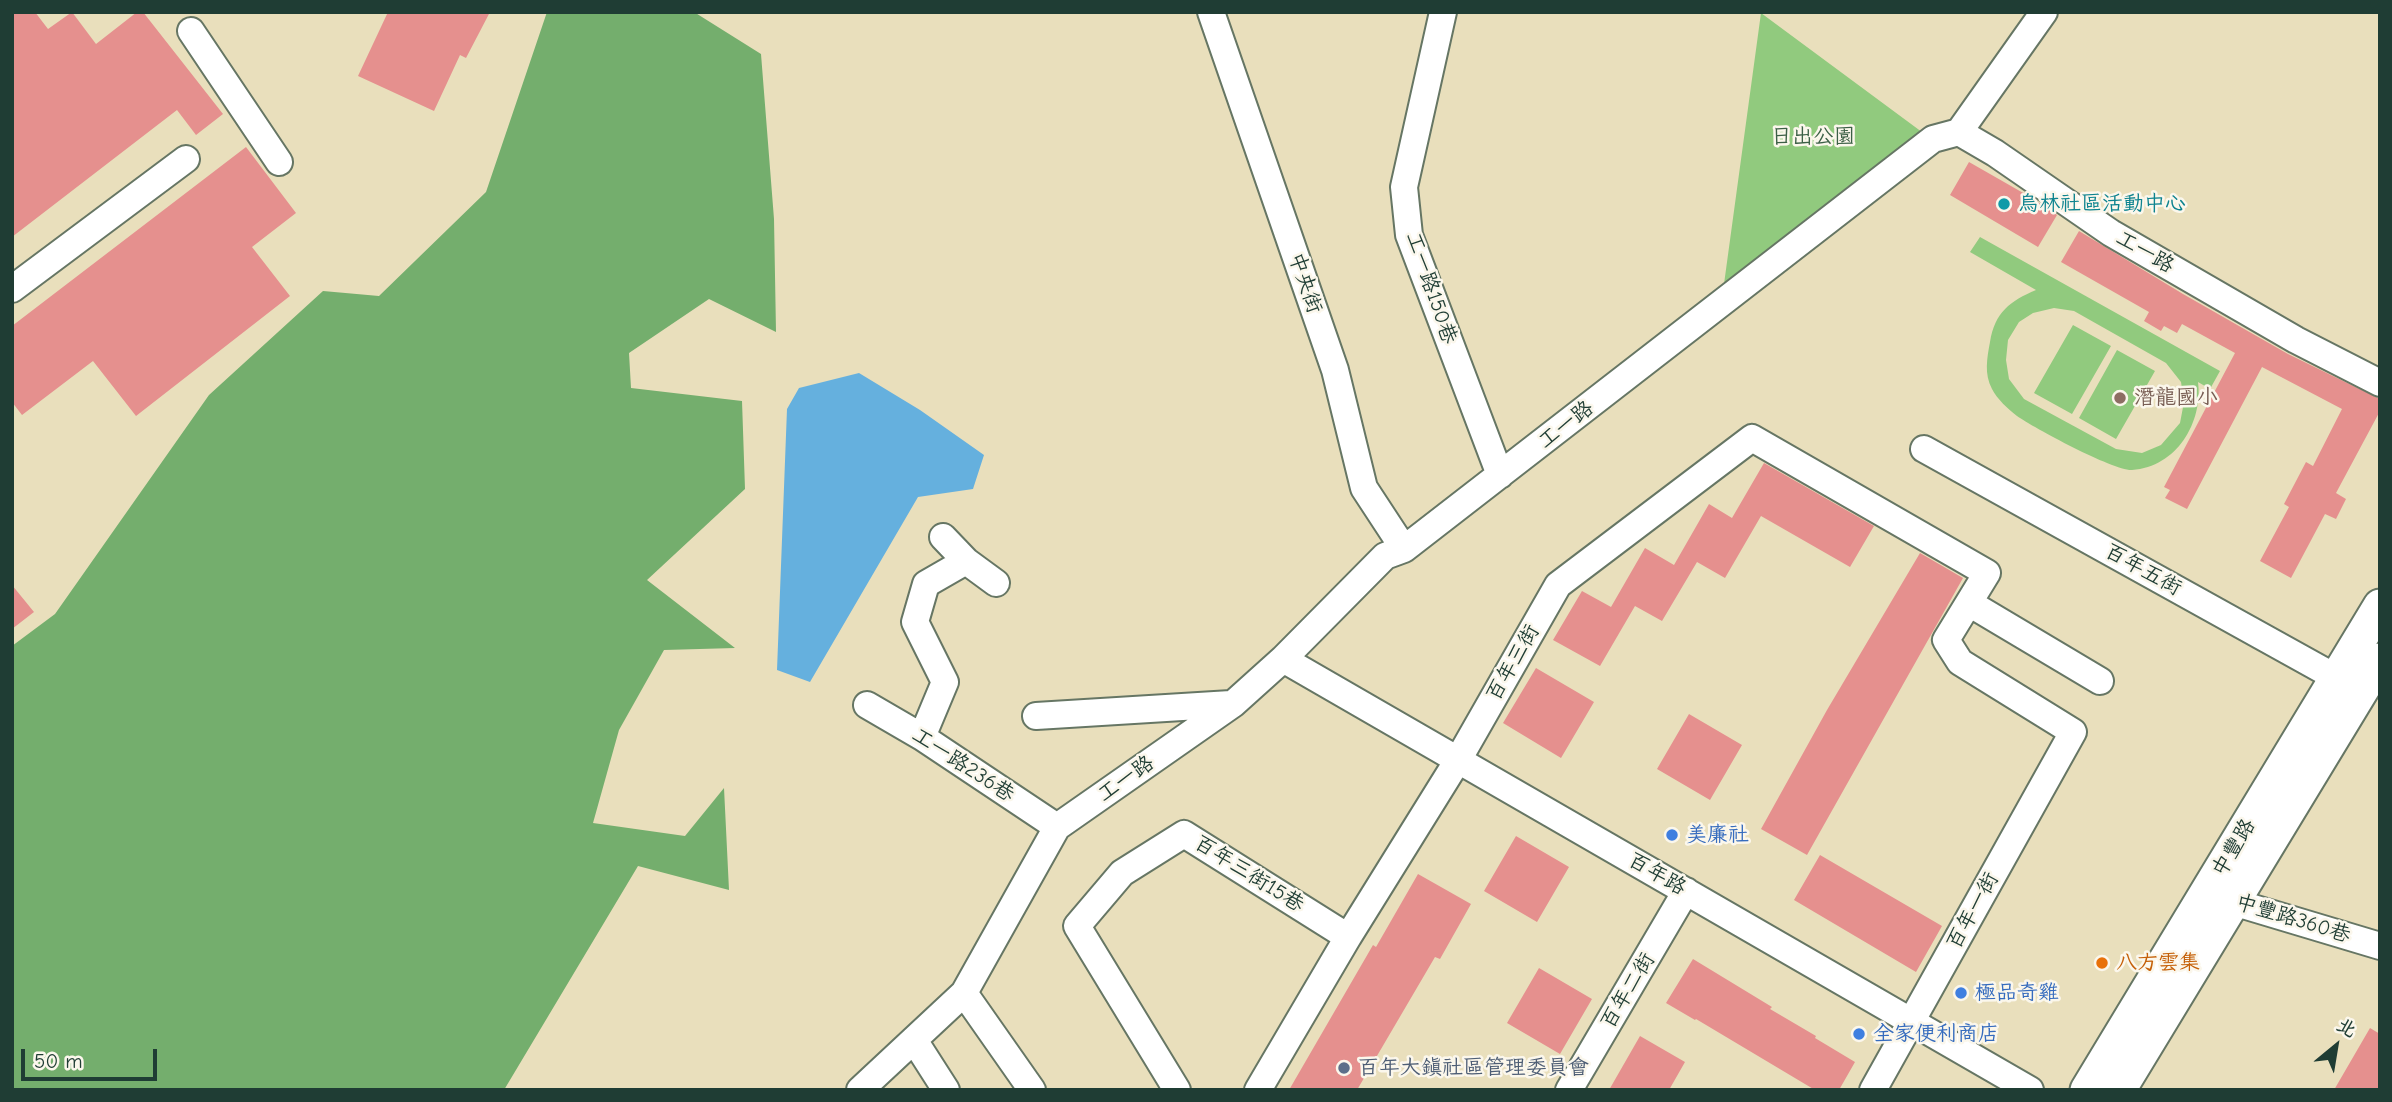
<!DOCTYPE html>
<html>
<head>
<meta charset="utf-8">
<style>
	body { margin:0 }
	#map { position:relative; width:2392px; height:1102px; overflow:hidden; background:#e9dfbc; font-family:"Comic Neue","LXGW WenKai TC",sans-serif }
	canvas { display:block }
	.frame { position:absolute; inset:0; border:14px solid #1f3d34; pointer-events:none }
	.north { position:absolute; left:2301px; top:1011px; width:70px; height:70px; -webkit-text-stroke:5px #fbf7ec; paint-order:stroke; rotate:30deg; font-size:19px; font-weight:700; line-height:28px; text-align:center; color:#1f3d34 }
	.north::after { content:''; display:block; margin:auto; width:24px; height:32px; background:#1f3d34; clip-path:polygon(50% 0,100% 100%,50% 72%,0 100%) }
	.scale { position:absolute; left:21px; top:1049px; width:136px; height:32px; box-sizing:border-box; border:4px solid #1f3d34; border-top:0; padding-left:9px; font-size:21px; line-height:24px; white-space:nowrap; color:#1f3d34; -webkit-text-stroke:5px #fbf7ec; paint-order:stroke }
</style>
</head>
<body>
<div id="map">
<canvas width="2392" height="1102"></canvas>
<div class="frame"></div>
<div class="north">北</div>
<div class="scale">50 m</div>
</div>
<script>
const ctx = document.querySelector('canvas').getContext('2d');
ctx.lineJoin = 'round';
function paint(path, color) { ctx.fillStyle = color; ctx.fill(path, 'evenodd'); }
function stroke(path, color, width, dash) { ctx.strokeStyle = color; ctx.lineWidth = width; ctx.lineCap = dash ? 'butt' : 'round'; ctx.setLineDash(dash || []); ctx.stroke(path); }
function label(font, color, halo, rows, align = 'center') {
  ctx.font = font + ' "Comic Neue","LXGW WenKai TC",sans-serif'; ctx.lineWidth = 5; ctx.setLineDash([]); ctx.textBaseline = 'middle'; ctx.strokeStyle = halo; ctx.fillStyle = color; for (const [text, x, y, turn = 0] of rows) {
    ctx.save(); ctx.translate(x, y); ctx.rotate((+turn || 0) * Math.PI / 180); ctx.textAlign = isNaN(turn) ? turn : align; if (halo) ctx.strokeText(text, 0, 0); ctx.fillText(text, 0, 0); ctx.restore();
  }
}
paint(new Path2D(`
	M1761,13L1930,138L1724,284Z
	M1980,237L2220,371L2210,389L2198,382C2203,422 2177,467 2132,470C2114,471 2034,428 2017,416C2008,409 1997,399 1992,389C1984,374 1987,358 1990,342C1995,312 2010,301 2036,290L1970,252ZM2054,308L2074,311L2166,363L2181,382L2184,402L2180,423L2161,445L2142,453L2116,449L2024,399L2009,379L2006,360L2008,340L2019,322L2033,313Z
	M2073,325L2111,346L2072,414L2034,393Z
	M2117,350L2155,371L2116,439L2079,418Z`), '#91ca7e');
paint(new Path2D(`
	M547,12H694L761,54L774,219L776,332L709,299L629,353L631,388L742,401L745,489L647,580L735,648L664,650L619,730L593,823L685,836L724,788L729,890L638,866L504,1090H12V646L55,614L209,395L323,291L379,296L486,192Z`), '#74ae6d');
paint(new Path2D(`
	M859,373L920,410L984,455L973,489L918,497L810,682L777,670L787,409L799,388Z`), '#65b0de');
paint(new Path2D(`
	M12,12H35L48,29L72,12L96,44L137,12H143L223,114L196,135L177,110L12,237Z
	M388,12H490L466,58L460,55L434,111L358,76Z
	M246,147L296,213L252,247L290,296L136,416L93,361L22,415L12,402V326Z
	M1969,162L2032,198L2057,215L2038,247L1950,195Z
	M2079,231L2183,294L2288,354L2380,399V411L2336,493L2346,499L2336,519L2325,514L2291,578L2260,561L2289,507L2284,504L2306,462L2313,466L2342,409L2262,367L2187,509L2165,498L2170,490L2164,487L2235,353L2182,324L2177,333L2164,326L2161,331L2144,321L2149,312L2061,262Z
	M1764,463L1874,526L1850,567L1761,516L1725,578L1697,562L1662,621L1635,606L1600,666L1553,640L1582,591L1611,607L1645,548L1674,565L1709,504L1732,518Z
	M1920,553L1963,578L1807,855L1761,829L1827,710Z
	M12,585L34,612L12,629Z
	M1536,668L1594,702L1561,758L1503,723Z
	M1689,714L1742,745L1710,800L1657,769Z
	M1516,836L1569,867L1537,922L1484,891Z
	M1820,855L1942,926L1916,972L1794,900Z
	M1418,874L1471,904L1440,959L1435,957L1357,1090H1289L1373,945L1376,947Z
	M1693,959L1772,1007L1770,1009L1816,1036L1815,1038L1855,1062L1839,1090H1815L1696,1019L1695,1020L1666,1003Z
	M1539,968L1592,999L1560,1054L1507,1023Z
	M2370,1028L2380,1034V1090H2334Z
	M1640,1036L1685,1062L1669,1090H1609Z`), '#e5908e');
const minor = new Path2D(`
	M1211,12L1335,370L1364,488L1404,549
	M1443,12L1404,187L1409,235L1500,475
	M191,31L279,162
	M1959,132L2044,12
	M12,289L186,159
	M1924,449L2353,687
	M966,561L996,583
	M1969,603L2100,681
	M1283,659L2030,1090
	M867,705L922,737L1057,827
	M1036,716L1231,704
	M922,737L945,682L915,622L926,584L966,561L943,537
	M2216,894L2233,902L2380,946
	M964,993L1032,1090
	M914,1040L946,1090
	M860,1090L964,993L1057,827L1233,704L1283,659L1385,556L1404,549L1933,139L1959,132L1995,153L2111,233L2296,340L2380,383
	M1177,1090L1077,926L1122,873L1184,834L1348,937
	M1258,1090L1348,937L1458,760L1558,585L1752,438L1987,573L1946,640L1960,662L2073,732L1873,1090
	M1569,1090L1686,891`);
const major = new Path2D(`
	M2087,1090L2380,606
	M2119,1090L2380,660`);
stroke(minor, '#667664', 30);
stroke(major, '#667664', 37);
stroke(minor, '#fff', 26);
stroke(major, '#fff', 33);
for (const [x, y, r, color] of [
	[2004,204,7,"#0f9aa8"],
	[2120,398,7,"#8d6e63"],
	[1672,835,7,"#3f7fe0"],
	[2102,963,7,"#e8710a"],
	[1961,993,7,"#3f7fe0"],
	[1859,1034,7,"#3f7fe0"],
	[1344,1068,7,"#5c6f8a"]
]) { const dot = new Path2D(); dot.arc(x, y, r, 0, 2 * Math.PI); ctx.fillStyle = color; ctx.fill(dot); stroke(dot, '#fbf7ec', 2.5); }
label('21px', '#3c6046', '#fbf7ec', [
	["日出公園",1813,137]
]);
label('21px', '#0d838f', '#fbf7ec', [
	["烏林社區活動中心",2018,204]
], 'left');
label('21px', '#1f3d34', '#fbf7ec', [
	["工一路",2145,252,30],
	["中央街",1305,283,71],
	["工一路150巷",1431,288,71],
	["工一路",1566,425,-38],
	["百年五街",2143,570,29],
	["百年三街",1513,663,-60],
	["工一路236巷",963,765,33],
	["工一路",1126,779,-35],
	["中豐路",2234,848,-59],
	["百年三街15巷",1249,874,32],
	["百年路",1657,874,30],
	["百年一街",1973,911,-61],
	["中豐路360巷",2293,919,17],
	["百年二街",1628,991,-59]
]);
label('21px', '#785e54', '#fbf7ec', [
	["潛龍國小",2134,398]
], 'left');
label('21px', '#366cbe', '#fbf7ec', [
	["美廉社",1686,835],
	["極品奇雞",1975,993],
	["全家便利商店",1873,1034]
], 'left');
label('21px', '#c56008', '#fbf7ec', [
	["八方雲集",2116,963]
], 'left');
label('21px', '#4e5e75', '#fbf7ec', [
	["百年大鎮社區管理委員會",1358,1068]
], 'left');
</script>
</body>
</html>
